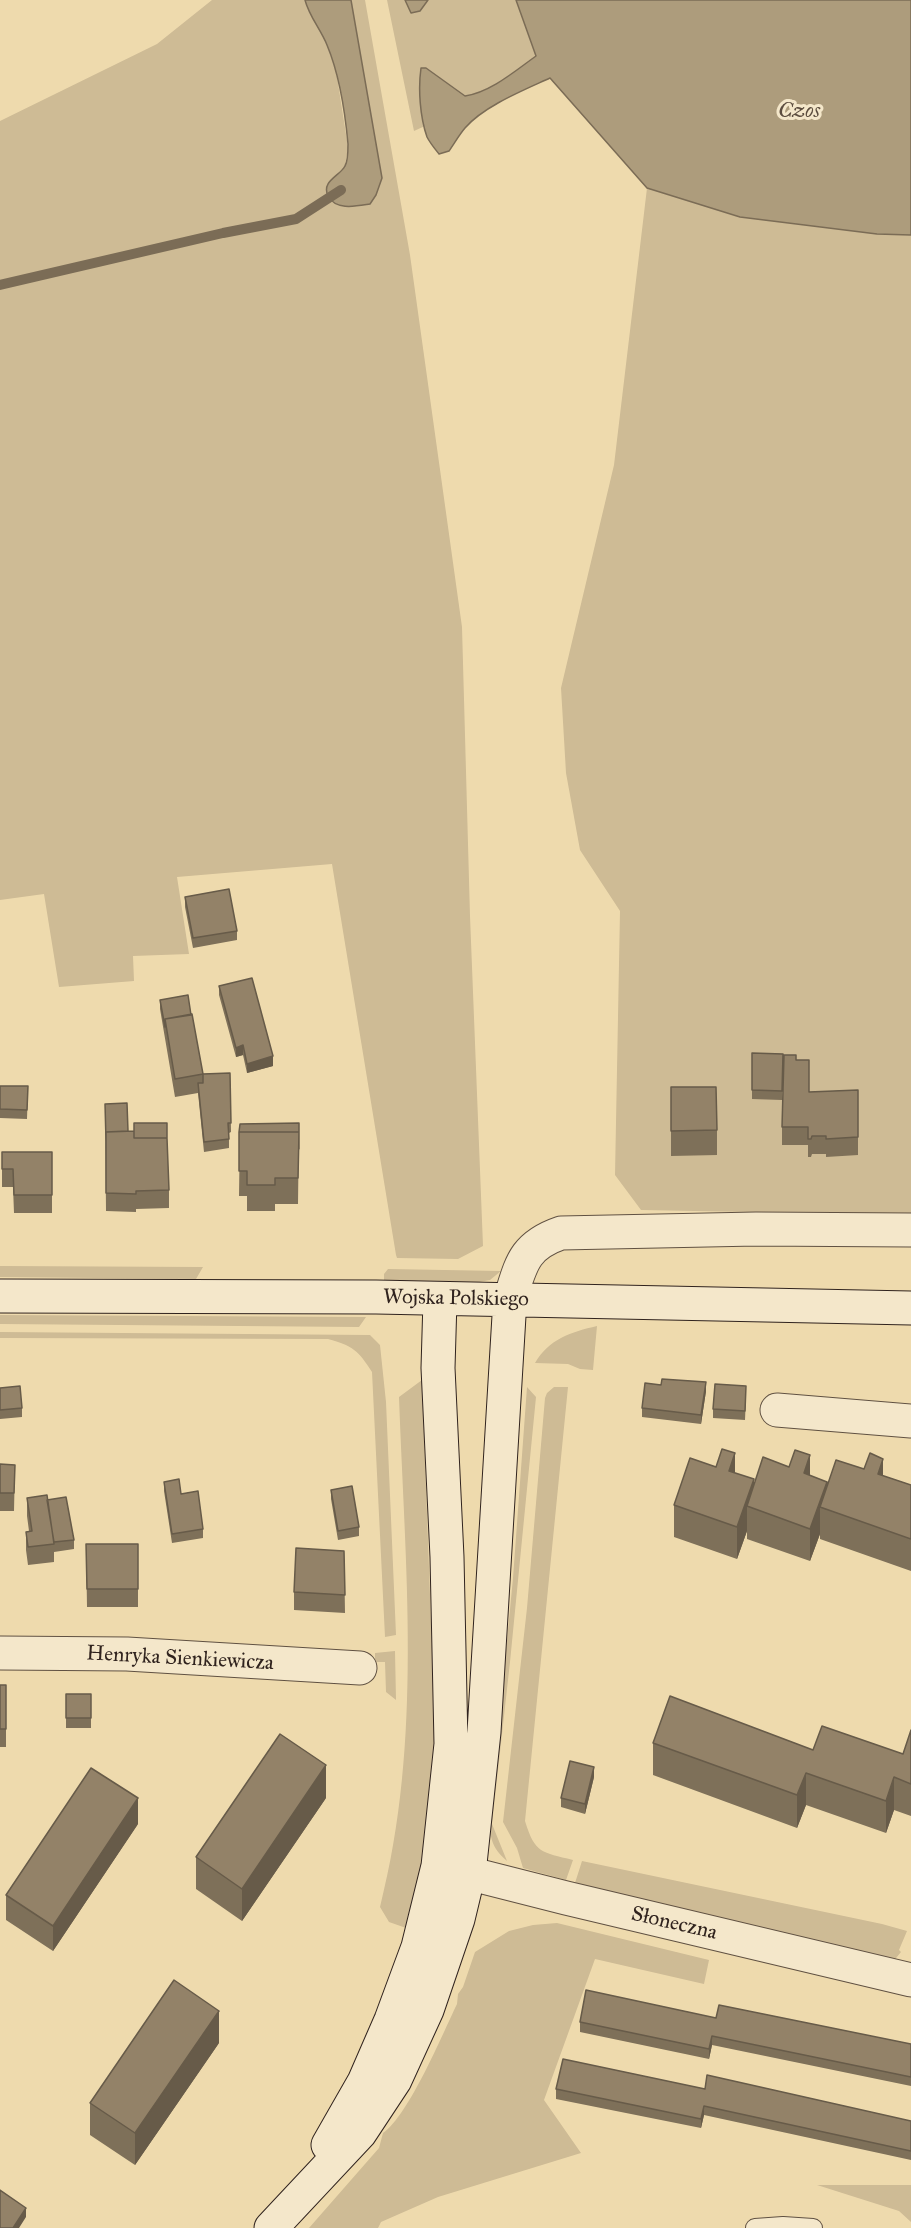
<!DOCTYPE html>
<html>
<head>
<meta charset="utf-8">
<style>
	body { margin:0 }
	canvas { display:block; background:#eedaad }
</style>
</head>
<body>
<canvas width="911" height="2228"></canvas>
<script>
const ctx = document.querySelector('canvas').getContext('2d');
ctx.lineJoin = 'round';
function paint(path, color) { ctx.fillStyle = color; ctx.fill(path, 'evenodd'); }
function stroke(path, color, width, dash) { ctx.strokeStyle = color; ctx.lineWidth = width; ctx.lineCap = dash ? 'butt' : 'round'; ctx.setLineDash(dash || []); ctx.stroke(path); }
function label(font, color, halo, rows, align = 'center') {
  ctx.font = font + ' "IM FELL Great Primer",serif'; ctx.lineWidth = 6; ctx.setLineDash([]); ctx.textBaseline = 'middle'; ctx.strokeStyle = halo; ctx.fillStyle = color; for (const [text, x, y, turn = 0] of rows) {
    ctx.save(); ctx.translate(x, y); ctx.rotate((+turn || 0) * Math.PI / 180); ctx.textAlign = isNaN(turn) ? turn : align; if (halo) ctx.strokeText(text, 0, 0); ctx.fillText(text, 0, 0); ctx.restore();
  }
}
paint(new Path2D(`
	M212,0H305L327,43L335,64L348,147L345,166L329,183L327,189L329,197L382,178L351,0H365L410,255L462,627L470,916L483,1246L458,1259L397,1258L396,1255L332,864L177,877L189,954L133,956L134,981L59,987L44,894L0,900V121L157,44Z
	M387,0H405L411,13L425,5L428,0H516L536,56C515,71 491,92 465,97L426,68H421L422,107L425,126L414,131Z
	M647,188L740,217L877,234L911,235V1215L641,1210L615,1175L620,911L580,850L566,773L561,688L614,465Z
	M0,1266L203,1267L196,1279L0,1277Z
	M388,1269L501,1271L490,1280L479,1282L384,1281V1274Z
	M0,1315L366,1317L359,1327L0,1324Z
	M597,1326L593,1370L580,1369L568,1364L535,1363C549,1339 571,1332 597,1326Z
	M0,1332L370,1335L380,1345L386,1402L396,1635L385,1637L372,1372C358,1350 353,1346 328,1339L0,1338Z
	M422,1380L436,1756L433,1811L409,1929L389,1922L380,1907C423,1740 405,1567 399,1397Z
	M527,1387L536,1397L510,1662L492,1824L507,1861C487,1844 490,1831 491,1807L513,1578Z
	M554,1387H568L525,1821C535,1854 542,1852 573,1860L566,1880L523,1868L517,1848L503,1822L527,1608L545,1398L547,1393Z
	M395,1651L396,1700L386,1692L385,1662H375V1653Z
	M582,1861L882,1924L907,1931L899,1950L901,1952L892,1963L575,1883Z
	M557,1923L709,1960L704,1984L595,1959L544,2100L581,2153L438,2197L381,2222L378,2228H309L379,2148L383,2133C409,2115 442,2035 457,2004L458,1994L463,1987L475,1952L509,1931L533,1925Z
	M817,2185H911V2222L899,2211Z`), '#cebb95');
const water = new Path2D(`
	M305,0H351L382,178L376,195L370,204C357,206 336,211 328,196C321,181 340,176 345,166C348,161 348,149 348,144C345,111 340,76 327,45C321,30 309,16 305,0Z
	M405,0H428L420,11L411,13Z
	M516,0H911V235L877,234L740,217L647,188L550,78C524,90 484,106 465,128C459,135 454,144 449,151L439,154C435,149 430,143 427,137C420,117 418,89 421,68H426L465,96C491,92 515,71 536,56Z`);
paint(water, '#ad9c7c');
stroke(water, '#7b6c56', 1.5);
stroke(new Path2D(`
	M0,285L223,233L296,219L341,190`), '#7b6c56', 10);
const lane = new Path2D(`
	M755,2228L783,2226L813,2228`);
const street = new Path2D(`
	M510,1299C521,1265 523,1246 561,1233L756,1229L911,1230
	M777,1410L911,1421
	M0,1653L127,1654L360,1668
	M440,1866L566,1898L911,1980`);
const secondary = new Path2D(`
	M0,1296L376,1297L911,1308
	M328,2145L364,2082L391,2020L418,1947L438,1866L451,1744L447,1557L438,1368L440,1300
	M271,2228L360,2133L395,2080L427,2010L458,1919L469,1873L484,1732L510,1299`);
stroke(lane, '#605142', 20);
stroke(street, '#605142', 35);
stroke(secondary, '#30231e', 35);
stroke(lane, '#f4e7ca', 18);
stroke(street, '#f4e7ca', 33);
stroke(secondary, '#f4e7ca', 33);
paint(new Path2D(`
	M185,897L237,931V940L193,948L185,907Z
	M219,986L273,1066L247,1073L243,1055L236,1057L219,995Z
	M160,1000L191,1015L203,1074L230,1073L231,1132L229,1133V1148L204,1152L198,1093L175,1097L160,1009Z
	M752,1053L783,1054L782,1100L752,1099Z
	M796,1060L809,1092L858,1090V1155L826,1157V1154H812L811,1157H808V1145H782V1127Z
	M0,1086H28L27,1119L0,1118Z
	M671,1087L717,1130V1155L671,1156Z
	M105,1104L128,1131L169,1190V1208L136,1209V1212L106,1211Z
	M299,1123L298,1204H275V1211H247V1196H239L240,1124Z
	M2,1152H52V1213H14L13,1187H2Z
	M0,1388L22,1408V1417L0,1419Z
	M706,1391L701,1424L642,1417V1408Z
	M746,1396L745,1420L713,1418V1409Z
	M0,1464L15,1465L14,1511H0Z
	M716,1467L735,1473L754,1486L810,1475L827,1486L883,1476L911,1485V1571L820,1539V1534L810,1561L747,1539V1531L737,1559L674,1537V1505Z
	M164,1482L181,1494L203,1529V1538L172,1543L164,1491Z
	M331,1490L359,1527V1536L338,1540L331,1499Z
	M27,1498L47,1500L74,1540V1549L54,1552V1562L28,1565L26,1550V1532L29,1531L27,1516Z
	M86,1544H138V1607H87Z
	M344,1551L345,1613L294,1610V1592Z
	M0,1685H6V1747H0Z
	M66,1694H91V1728H66Z
	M911,1730V1816L894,1810L886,1833L806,1805L797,1828L653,1775V1743L903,1754Z
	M594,1777L585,1814L561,1807V1798Z
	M326,1798L242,1921L196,1889V1857Z
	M138,1824L53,1951L6,1920V1895Z
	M716,2018L911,2044V2086L712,2045L709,2059L580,2032V2022Z
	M219,2043L135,2165L90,2135V2103Z
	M556,2089H705L911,2121V2160L704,2115L701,2128L556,2099Z`), '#7e7059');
paint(new Path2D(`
	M243,1045V1055L236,1057V1048Z
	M273,1056V1066L247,1073V1064Z
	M706,1382V1391L701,1424V1415Z
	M735,1453V1485L729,1471Z
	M810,1455V1488L804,1473Z
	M883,1459V1491L878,1474Z
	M754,1479V1509L747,1506V1531L737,1559V1527Z
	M827,1482V1510L820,1507V1534L810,1561V1529Z
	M326,1765V1798L242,1921V1889Z
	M594,1767V1777L585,1814V1804Z
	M806,1773V1805L797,1828V1795Z
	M894,1777V1810L886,1833V1801Z
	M138,1798V1824L53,1951V1926Z
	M219,2011V2043L135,2165V2133Z
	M712,2036V2045L709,2059V2049Z
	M704,2106V2115L701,2128V2119Z
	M26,2208V2217L19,2228H13Z`), '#675b49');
const building = new Path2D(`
	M229,889L237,931L193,938L185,897Z
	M252,978L273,1056L247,1064L243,1045L236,1048L219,986Z
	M188,995L191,1015L165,1019V1027L160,1000Z
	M192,1014L203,1074L175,1079L165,1019Z
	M752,1053L783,1054L782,1091L752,1090Z
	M784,1055H796V1060H809V1092L858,1090V1137L826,1139V1136H812L811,1139H808V1127H782Z
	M230,1073L231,1123H228L229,1139L204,1142L198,1083H203V1074Z
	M0,1086H28L27,1110L0,1109Z
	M671,1087H716L717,1130L671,1131Z
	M127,1103L128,1131L106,1132V1141L105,1104Z
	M134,1123H167V1138H134Z
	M299,1123V1149V1132H239L240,1124Z
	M134,1131V1138H167L169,1190L136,1191V1194L106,1193V1132Z
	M239,1132H299L298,1178H275V1185H247V1171H239Z
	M2,1152H52V1195H14L13,1169H2Z
	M662,1379L706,1382L701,1415L642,1408L645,1383L661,1385Z
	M715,1384L746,1386L745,1411L713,1409Z
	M20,1386L22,1408L0,1410V1388Z
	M722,1449L735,1453L729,1471L754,1479L737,1527L674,1505L690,1458L716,1467Z
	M795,1450L810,1455L804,1473L827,1482L810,1529L747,1506L763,1457L789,1467Z
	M870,1453L883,1459L878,1474L911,1485V1539L820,1507L836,1460L864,1469Z
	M0,1464L15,1465L14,1493H0Z
	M179,1479L181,1494L198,1491L203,1529L172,1534L164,1482Z
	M352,1486L359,1527L338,1531L331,1490Z
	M47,1495L54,1544L28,1547L26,1532L32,1531L27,1498Z
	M66,1497L74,1540L54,1542L47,1500Z
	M86,1544H138V1589H87Z
	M296,1548L344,1551L345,1595L294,1592Z
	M0,1685H6V1729H0Z
	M66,1694H91V1718H66Z
	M670,1696L813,1750L822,1726L903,1754L911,1730V1784L894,1777L886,1801L806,1773L797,1795L653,1743Z
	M280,1734L326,1765L242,1889L196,1857Z
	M570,1761L594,1767L585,1804L561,1798Z
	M91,1768L138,1798L53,1926L6,1895Z
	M174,1980L219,2011L135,2133L90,2103Z
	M586,1990L716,2018L719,2005L911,2044V2077L712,2036L709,2049L580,2022Z
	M563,2059L705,2089L707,2075L911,2121V2151L704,2106L701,2119L556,2089Z
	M0,2190L26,2208L13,2228H0Z`);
paint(building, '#938268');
stroke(building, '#675b49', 1.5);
label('21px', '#30231e', '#f4e7ca', [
	["Wojska Polskiego",456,1299,1],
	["Henryka Sienkiewicza",180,1659,3],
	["Słoneczna",674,1924,13]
]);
label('italic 22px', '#5c4d3f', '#f4e7ca', [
	["Czos",799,112]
]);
</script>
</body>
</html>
